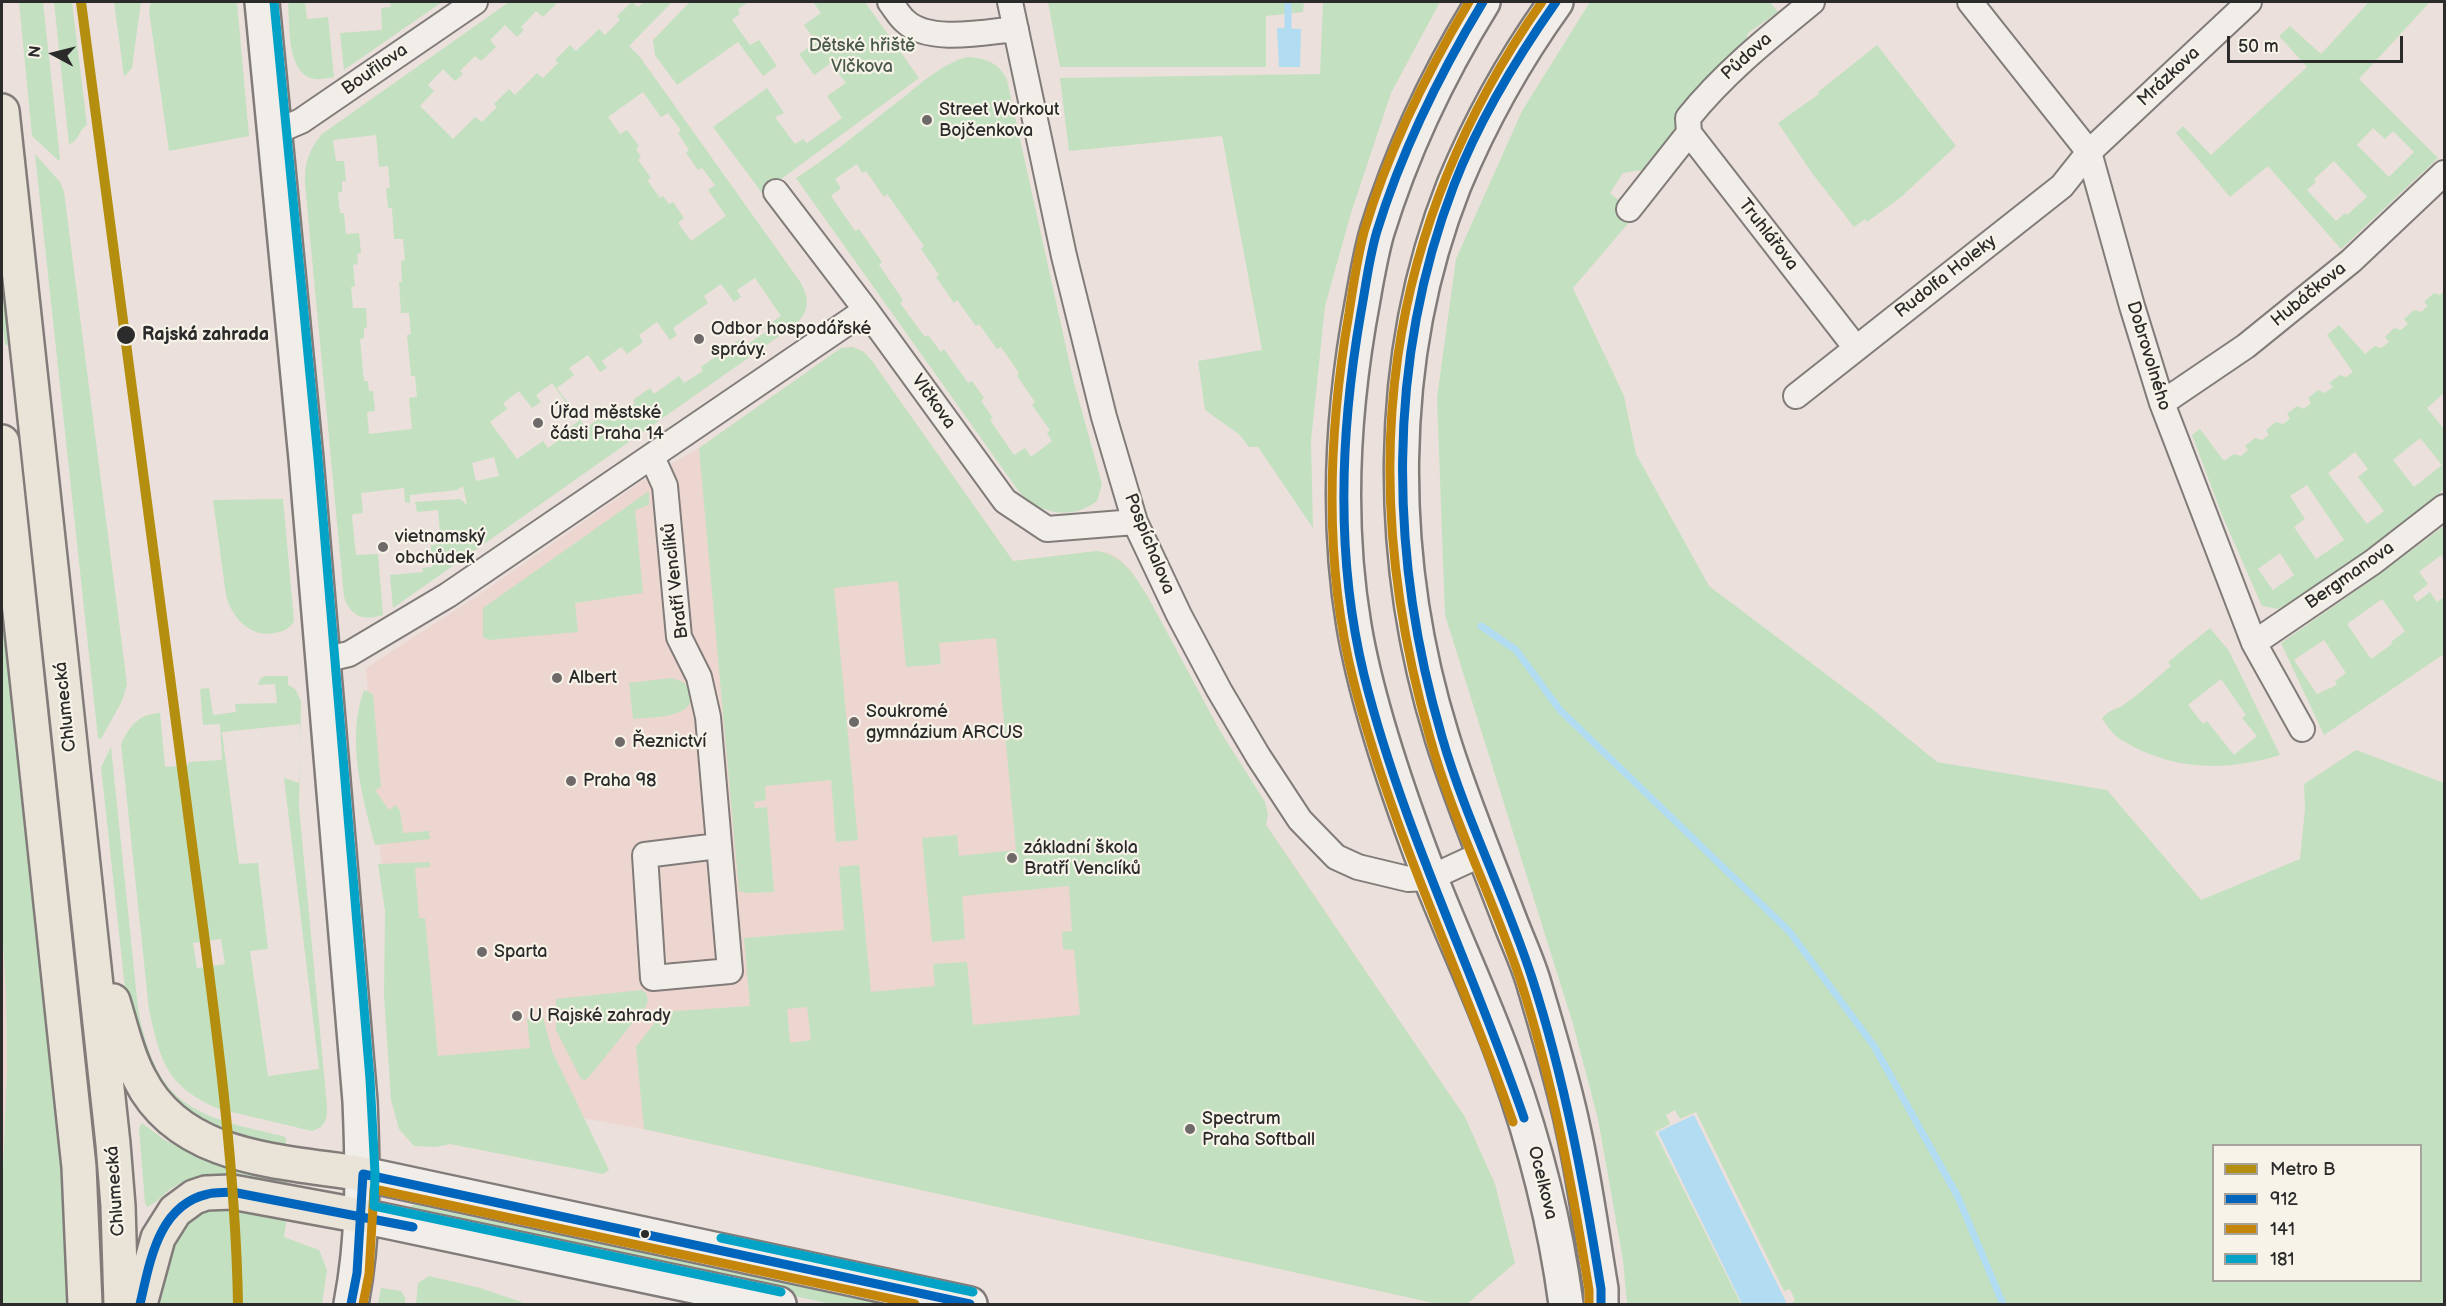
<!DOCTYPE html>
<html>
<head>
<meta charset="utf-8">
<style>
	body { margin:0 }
	#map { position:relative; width:2446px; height:1306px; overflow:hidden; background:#ebe0db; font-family:"Balsamiq Sans",sans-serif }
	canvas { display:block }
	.frame { position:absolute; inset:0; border:3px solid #2b2b2b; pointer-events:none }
	.legend { position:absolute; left:2212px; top:1144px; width:210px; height:138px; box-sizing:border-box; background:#f7f3e8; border:2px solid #a5a39c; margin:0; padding:8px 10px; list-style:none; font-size:18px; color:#2b2b2b }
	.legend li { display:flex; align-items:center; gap:12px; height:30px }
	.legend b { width:30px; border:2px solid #a5a39c }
	.north { position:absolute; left:24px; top:24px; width:60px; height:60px; -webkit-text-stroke:4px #f7f3e8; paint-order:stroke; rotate:277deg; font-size:16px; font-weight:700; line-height:24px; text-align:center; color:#2b2b2b }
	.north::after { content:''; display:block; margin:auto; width:21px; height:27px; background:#2b2b2b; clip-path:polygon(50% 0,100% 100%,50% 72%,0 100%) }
	.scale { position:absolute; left:2227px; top:36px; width:176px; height:27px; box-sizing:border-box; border:3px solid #2b2b2b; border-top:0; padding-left:8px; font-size:18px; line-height:21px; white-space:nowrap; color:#2b2b2b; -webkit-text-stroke:4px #f7f3e8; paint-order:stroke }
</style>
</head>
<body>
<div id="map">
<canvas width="2446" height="1306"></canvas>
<div class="frame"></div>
<ul class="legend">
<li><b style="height:8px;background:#b38e0f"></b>Metro B</li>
<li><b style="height:8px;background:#0065bd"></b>912</li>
<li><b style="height:8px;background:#c4870b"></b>141</li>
<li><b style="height:8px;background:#02a3c6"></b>181</li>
</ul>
<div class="north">N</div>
<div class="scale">50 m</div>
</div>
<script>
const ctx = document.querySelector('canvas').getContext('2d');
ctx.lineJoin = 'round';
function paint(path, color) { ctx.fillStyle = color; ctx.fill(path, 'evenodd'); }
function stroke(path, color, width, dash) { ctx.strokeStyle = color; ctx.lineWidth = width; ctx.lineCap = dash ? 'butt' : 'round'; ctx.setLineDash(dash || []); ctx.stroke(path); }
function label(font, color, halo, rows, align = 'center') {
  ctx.font = font + ' "Balsamiq Sans",sans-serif'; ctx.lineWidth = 4.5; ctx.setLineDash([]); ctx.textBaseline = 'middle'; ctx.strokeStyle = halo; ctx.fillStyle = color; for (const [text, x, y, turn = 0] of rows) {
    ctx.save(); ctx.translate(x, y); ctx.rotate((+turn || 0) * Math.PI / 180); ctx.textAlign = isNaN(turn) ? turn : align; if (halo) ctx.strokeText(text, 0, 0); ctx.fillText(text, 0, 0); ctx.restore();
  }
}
paint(new Path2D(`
	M853,347L864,352L872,361L1013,561L1097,551L1108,553L1118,557L1132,572L1148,597L1220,731L1265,802L1268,814L1266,824L1465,1117L1495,1184L1515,1263L1467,1304H1438L644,1129L571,1116L442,1082L400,1035L378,832L366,668L480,594L651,475L699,448L841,348Z
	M2,925L6,994L7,1070L2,1195Z`), '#edd6cf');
paint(new Path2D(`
	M19,2H43L60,159L59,161L32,136Z
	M54,2H72L87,125C78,130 79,142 69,144Z
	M114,2H141L132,68L124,77Z
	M151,2H237L249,136L169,151L149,11Z
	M288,2H305L307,19L328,17L334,77C328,78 321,80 315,79C286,75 290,24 288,2Z
	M390,2H442L344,70L340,33L382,30L381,8L391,7Z
	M509,2H558L543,17L536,11L521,27L524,30L517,37L505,25L490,40L496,47L481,61L475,56L460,71L463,74L455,81L443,69L428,85L434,91L420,106L453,139L475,117L482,122L497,107L494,104L509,89L515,95L537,73L543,78L558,63L555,60L570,45L576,51L599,29L605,35L620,20L617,16L632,2L638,7L644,2H672L629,46L640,57L801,283C810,300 809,312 795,325L393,608L390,575L423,572L422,568L432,567L431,545L441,544L438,510L417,512L415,502L460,499L467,505L463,486L457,490L410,495V503L405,502L404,488L361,493L363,513L353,514L352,517L356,555L378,554L383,615C363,621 351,617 344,597L305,184C304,164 309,149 322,134ZM643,92L661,117L668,113L681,130L678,133L689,150L686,153L698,170L702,168L715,185L708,190L726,216L691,241L678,223L684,218L673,202L669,204L663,196L660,198L647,180L651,178L638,160L641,157L636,149L639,146L627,130L620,134L608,117ZM376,135L379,167L388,166L390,188H386L388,208H392L394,239H403L405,260L401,261L402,282H399L401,313H409L411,334L407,335L411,376H415L417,397L409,398L412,429L369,434L367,412L375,411L373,391H369L368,381H364L360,339L364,338V328L367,327L366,308H353L351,287L355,286L353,265L358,264L357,254L361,253L359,233L346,234L344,213H340L338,192H342V181H346L344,161H336L333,140ZM755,278L781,316L764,328L767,331L748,344L743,337L701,367L703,371L684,383L679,376L654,394L650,388L633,400L635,403L616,416L611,410L586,428L557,388L574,375L569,368L588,355L600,372L607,368L602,361L621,347L627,354L643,342L639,335L657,322L670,340L677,335L673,328L708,303L704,296L721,284L734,302L741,297L737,290ZM552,383L579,421L562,433L564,436L548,448L543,441L517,459L490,422L507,409L503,403L519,391L532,408L541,402L536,395ZM494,457L499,476L476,481L472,463Z
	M690,2H749L738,9L740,14L732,20L750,45L759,40L777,66L763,76L738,42L677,85L655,55L653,40Z
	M813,2H865L919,78L762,193L713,127L767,88L784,113L775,117L795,144L803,139L807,143L842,118L827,96L846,83L831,63L814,75L799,54L816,42L804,25L821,13Z
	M1048,2H1304L1303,12L1266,16V67H1060Z
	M1323,2H1440L1391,93L1351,213L1325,306L1311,441L1313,528L1258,447H1249L1240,435L1205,410L1198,361L1262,350L1222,136L1069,151L1060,78L1320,74Z
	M1590,2H1770L1778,12L1748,33L1743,51L1680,125L1657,161L1643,170L1623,173L1610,193L1624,205L1638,212L1573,288L1624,396L1636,454L1709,586L1871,708L1937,762L2107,790L2201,900L2300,859L2305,809L2304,784L2356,750L2444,783V1304H1791L1795,1300L1790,1289L1784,1291L1696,1112L1680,1119L1675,1110L1666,1115L1670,1124L1655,1132L1741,1304H1627L1623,1260L1598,1119L1573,1024L1445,615L1437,398L1456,259L1522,111ZM2214,1146H2420V1280H2214Z
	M2369,2H2430L2359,79L2438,158L2341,249L2268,166L2230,197L2176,133L2183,126L2211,155L2307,67L2279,36L2290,26L2321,54ZM2373,128L2385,139L2393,131L2414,152L2389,177L2357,145ZM2334,161L2367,197L2347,215L2345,213L2336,221L2307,190L2316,182L2314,179Z
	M1877,45L1956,146L1900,198L1867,222L1865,219L1854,227L1812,173L1778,123L1819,94L1818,92Z
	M967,57C985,58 999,62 1007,80L1073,379L1102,484L1097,501C1072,520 1042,515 1020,493L796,178C834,154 868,124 904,97C922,82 944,63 967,57ZM857,164L862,173L866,171L884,197L887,194L924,246L921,249L939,275L936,277L954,303L957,300L976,326L979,324L997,349L1001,347L1019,373L1017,376L1035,402L1032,405L1050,430L1047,433L1052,441L1031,457L1025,448L1014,455L990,420L993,418L981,401L984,398L972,381L968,383L944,349L941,352L928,335L925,337L900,303L903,300L879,265L882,262L859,229L855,231L831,196L841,188L835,179Z
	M35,154L60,182L64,192L127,684L122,701L101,739L98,738Z
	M2,205L15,344L10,347L5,344L2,321Z
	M2444,291V393L2427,408L2444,429V489L2418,513L2318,585L2278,609L2262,606L2222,515L2192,435L2200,429L2224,461L2234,454L2241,456L2248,450L2245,446L2255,438L2262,440L2269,435L2266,430L2276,422L2283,424L2290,419L2287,414L2297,406L2304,409L2311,403L2308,398L2318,390L2325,393L2333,387L2329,383L2340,375L2346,377L2353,372L2327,335L2339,325L2365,354L2375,346L2381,348L2389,342L2385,337L2394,328L2401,330L2408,324L2404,319L2414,310L2421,312L2428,306L2424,302L2434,293L2440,295ZM2420,438L2442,465L2414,487L2393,460ZM2355,452L2368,469L2358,477L2384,511L2367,524L2328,473ZM2307,485L2344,540L2316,559L2294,527L2305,519L2290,496ZM2280,553L2294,575L2273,590L2258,569Z
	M853,347L864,352L872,361L1013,561L1097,551C1123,555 1135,576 1148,597L1220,731L1265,802L1268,814L1266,825L1465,1117L1495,1184L1515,1263L1467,1304H1438L644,1129L636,1047L663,1012L750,1006L744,938L844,930L839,867L859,865L871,992L935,986L933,964L967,962L973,1025L1080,1015L1074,950L1063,949L1062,932L1072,931L1069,886L962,896L965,939L932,942L922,838L957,835L959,856L1016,850L996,638L939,643L941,664L906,667L898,581L834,588L858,840L836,842L831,780L765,786L766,800L754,802L755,808L767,807L774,892L747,893L739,891L699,448L841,348ZM807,1007L811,1040L790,1043L787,1009Z
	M24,475L27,476L97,1083L111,1304H99L21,477Z
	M649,491V505L635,510L643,593L575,603L578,632L489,640L483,637V608Z
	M283,499L294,621C291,627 285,631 279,632C252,640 232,619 226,595L213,500Z
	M2444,526V559L2441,555L2419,572L2428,584L2413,596L2417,602L2430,592L2437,602L2444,597V654L2324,735L2281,643L2380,574ZM2382,599L2405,631L2391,642L2392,644L2371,659L2347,624ZM2324,640L2346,673L2335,681L2337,685L2317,694L2294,660Z
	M2,576L60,1118L71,1304H2V1195L7,1070L6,994L2,925Z
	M2210,628L2229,651L2280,755C2225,772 2171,771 2120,739C2113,735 2107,725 2102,719C2107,711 2114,710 2122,706C2140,694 2155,679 2171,666L2168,662ZM2221,679L2246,715L2242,718L2257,736L2234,755L2207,721L2203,724L2188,705Z
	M265,676H288V685L295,689L301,701L299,807L327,1106C327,1119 326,1127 312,1131L219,1109C166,1086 161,1062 149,1010L121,744C130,726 138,714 160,713L165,767L188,765L189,762L222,760L220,724L203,725L200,689L209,688L213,715L236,712L235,704L277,703L275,684L258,685L260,679ZM301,724L299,783L284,778L319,1069L268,1076L250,951L268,949L258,863L239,864L222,732ZM221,939L225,964L197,968L193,943Z
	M671,678C681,681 690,683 691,695C694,719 649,717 633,719L629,683Z
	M364,690L373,694L381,787L375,790L389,810L396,805L400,811L403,833L429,831L430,839L375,845C362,796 346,739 364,690Z
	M111,747L138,1008C156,1106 193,1116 283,1136L286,1138V1147L229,1135L170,1106L128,1016L101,767Z
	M430,862V867L415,868L419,918H425L438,1056L530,1048L527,1019L543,1017L552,1051L609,1170L603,1174L450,1144L436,1147L414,1146L399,1129L391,1100L384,995L385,911L378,864Z
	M642,990L646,993L648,1000L646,1006L589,1077L585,1080L581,1079L556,1030V999Z
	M142,1123L166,1141L200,1156L287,1177L288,1189C252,1181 212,1168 177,1185C166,1190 159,1202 147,1207L145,1203L139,1128Z
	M412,1205H416L885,1304H832L414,1215L410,1212Z
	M247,1208L287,1216L284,1237L319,1250L327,1270L322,1304H151L169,1237L201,1213Z
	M429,1276L480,1288L527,1304H416L418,1283Z
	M381,1288L401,1291L405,1297V1304H378Z`), '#c3e1c0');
paint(new Path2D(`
	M1277,28L1301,29L1300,67H1279Z
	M1694,1115L1787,1304H1742L1658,1132Z`), '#b2dcf1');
stroke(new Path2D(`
	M1288,28V2
	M1481,626L1516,650L1560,710L1789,931L1874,1046L1958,1197L2003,1304`), '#b2dcf1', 7);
const street = new Path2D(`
	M890,2C895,8 899,16 905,21C929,44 985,32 1016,29
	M1010,2L1064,256L1104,417L1135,522L1179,615L1219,690L1258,756L1300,820L1336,857L1358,867L1408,879L1430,878L1484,853
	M1812,2C1768,38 1724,73 1688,118L1689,133L1856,348
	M1970,2L2089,152L2132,306L2162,403L2254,643L2302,729
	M273,133L301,121L475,2
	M776,192L866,310L1005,501L1047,529L1135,522
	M1629,209L1689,133
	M1796,396L2062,186L2089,152L2249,2
	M2162,403L2246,346L2351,261L2444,173
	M652,457L665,486L679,637L699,677L708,717L730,971L653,978L645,855L718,846
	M2254,643L2373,562L2444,507
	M323,660L349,654L448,595L866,310`);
const secondary = new Path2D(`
	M262,2L306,459L360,1101C363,1169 364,1237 351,1304
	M1483,2C1439,73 1402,151 1377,232C1371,253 1367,276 1363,299C1343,405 1336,519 1354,626C1366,697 1392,775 1417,843C1444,918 1480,990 1507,1066C1535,1144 1555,1222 1566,1304
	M1556,2C1515,59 1481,120 1454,185C1385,359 1387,560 1442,737C1461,799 1487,860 1510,921C1518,942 1528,963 1534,984C1548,1032 1563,1080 1573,1128C1585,1181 1592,1236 1601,1289V1304
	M363,1174L970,1304
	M362,1216L779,1304`);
const primary = new Path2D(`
	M2,111L113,1144L118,1206L121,1304
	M2,442L79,1167L85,1304
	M113,1001C121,1027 127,1055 140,1079C181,1161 284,1161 363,1174
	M140,1304L158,1238L175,1211L194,1197L206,1193L232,1192L362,1216`);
stroke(street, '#817c7a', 28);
stroke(secondary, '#817c7a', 38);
stroke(primary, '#817c7a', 38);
stroke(street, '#f1eeea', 24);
stroke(secondary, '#f1eeea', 33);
stroke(primary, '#e9e3d8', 33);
stroke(new Path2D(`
	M1483,2C1439,75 1402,150 1377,231C1369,258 1366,285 1361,312C1340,432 1335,556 1364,675C1402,828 1473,969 1524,1118
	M1556,2C1516,59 1479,120 1454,185C1386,362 1389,557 1442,737C1466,820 1506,897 1532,978C1565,1080 1584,1184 1601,1289V1304
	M140,1304C150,1262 158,1205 208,1194C216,1192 224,1193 232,1192L413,1227
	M351,1304L357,1273L363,1174L970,1304`), '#0065bd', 9);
stroke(new Path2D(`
	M1469,2C1426,74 1388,151 1364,232C1357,259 1353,286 1349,313C1328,435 1323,563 1354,683C1393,835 1462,975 1513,1122
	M1542,2C1383,229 1354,473 1430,738C1453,821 1493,898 1520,979C1553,1081 1572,1185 1589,1290V1304
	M363,1304L369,1274L374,1189L915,1304`), '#c4870b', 9);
stroke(new Path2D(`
	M274,2L318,458L370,1079L375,1173L374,1206L781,1292
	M721,1238L973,1292`), '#02a3c6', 9);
stroke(new Path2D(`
	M81,2C117,270 153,538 187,806C208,970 235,1139 238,1304`), '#b38e0f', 10);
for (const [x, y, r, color] of [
	[927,120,6,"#6e6a69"],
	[126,335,10,"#2b2b2b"],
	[699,339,6,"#6e6a69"],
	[538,423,6,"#6e6a69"],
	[383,547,6,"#6e6a69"],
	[557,678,6,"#6e6a69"],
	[854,722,6,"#6e6a69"],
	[620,742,6,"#6e6a69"],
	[571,781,6,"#6e6a69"],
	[1012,858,6,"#6e6a69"],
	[482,952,6,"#6e6a69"],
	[517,1016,6,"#6e6a69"],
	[1190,1129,6,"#6e6a69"],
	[645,1234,5,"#2b2b2b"]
]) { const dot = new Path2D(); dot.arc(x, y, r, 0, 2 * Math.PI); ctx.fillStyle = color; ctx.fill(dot); stroke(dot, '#f7f3e8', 2); }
label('18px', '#49594b', '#f7f3e8', [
	["Dětské hřiště",862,46],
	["Vlčkova",862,67]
]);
label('18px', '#2b2b2b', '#f7f3e8', [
	["Půdova",1747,57,-42],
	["Bouřilova",375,70,-35],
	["Mrázkova",2169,77,-43],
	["Truhlářova",1768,235,52],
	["Rudolfa Holeky",1946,277,-38],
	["Hubáčkova",2309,295,-39],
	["Dobrovolného",2148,356,73],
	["Vlčkova",933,402,54],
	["Pospíchalova",1149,544,68],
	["Bergmanova",2350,576,-35],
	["Bratří Venclíků",676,581,-97],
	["Chlumecká",66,707,-96],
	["Ocelkova",1542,1183,76],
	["Chlumecká",116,1191,-94]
]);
label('18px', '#2b2b2b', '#f7f3e8', [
	["Street Workout",939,110],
	["Bojčenkova",939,131],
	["Odbor hospodářské",711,329],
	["správy.",711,350],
	["Úřad městské",550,413],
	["části Praha 14",550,434],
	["vietnamský",395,537],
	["obchůdek",395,558],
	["Albert",569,678],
	["Soukromé",866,712],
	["gymnázium ARCUS",866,733],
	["Řeznictví",632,742],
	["Praha 98",583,781],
	["základní škola",1024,848],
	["Bratří Venclíků",1024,869],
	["Sparta",494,952],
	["U Rajské zahrady",529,1016],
	["Spectrum",1202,1119],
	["Praha Softball",1202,1140]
], 'left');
label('bold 18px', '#2b2b2b', '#f7f3e8', [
	["Rajská zahrada",142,335]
], 'left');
</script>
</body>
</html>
